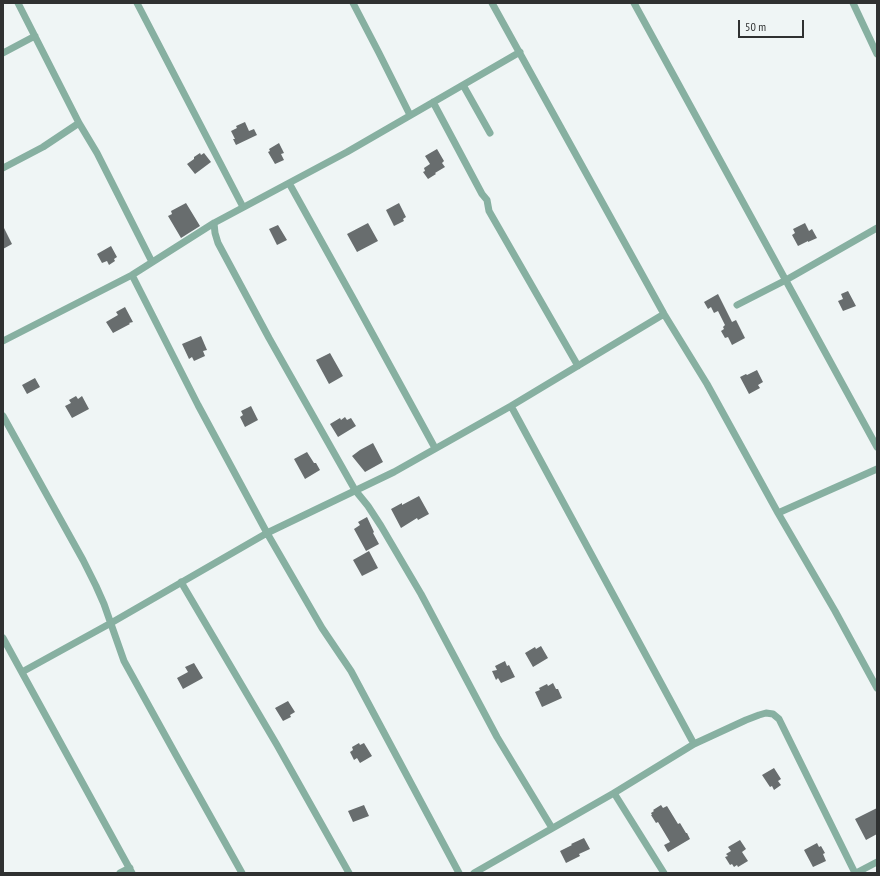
<!DOCTYPE html>
<html>
<head>
<meta charset="utf-8">
<style>
	body { margin:0 }
	#map { position:relative; width:880px; height:876px; overflow:hidden; background:#eff5f5; font-family:"PT Sans Narrow",sans-serif }
	canvas { display:block }
	.frame { position:absolute; inset:0; border:4px solid #2f3131; pointer-events:none }
	.scale { position:absolute; left:738px; top:20px; width:66px; height:18px; box-sizing:border-box; border:2px solid #2f3131; border-top:0; padding-left:5px; font-size:12px; line-height:14px; white-space:nowrap; color:#2f3131; -webkit-text-stroke:3px #eff5f5; paint-order:stroke }
</style>
</head>
<body>
<div id="map">
<canvas width="880" height="876"></canvas>
<div class="frame"></div>
<div class="scale">50 m</div>
</div>
<script>
const ctx = document.querySelector('canvas').getContext('2d');
ctx.lineJoin = 'round';
function paint(path, color) { ctx.fillStyle = color; ctx.fill(path, 'evenodd'); }
function stroke(path, color, width, dash) { ctx.strokeStyle = color; ctx.lineWidth = width; ctx.lineCap = dash ? 'butt' : 'round'; ctx.setLineDash(dash || []); ctx.stroke(path); }
paint(new Path2D(`
	M245,122L249,131L254,129L257,135L236,145L233,139H235L231,131L237,128L236,126Z
	M279,143L284,153L281,154L284,160L275,164L268,152L270,151L269,149Z
	M437,149L444,161L442,163L445,167L435,173L436,174L428,179L423,172L425,171L424,168L430,164L425,156Z
	M200,153L201,155L204,153L211,162L195,174L187,164L194,159V157Z
	M186,203L200,226L181,238L168,216L172,214L171,211Z
	M399,203L406,217L403,219L404,221L394,226L386,210Z
	M368,223L378,241L357,252L347,234Z
	M805,223L809,231L812,229L817,238L808,242V241L798,246L792,235L795,233L793,229Z
	M278,225L287,240L277,245L269,229Z
	M3,226L12,244L3,249Z
	M111,246L117,257L114,259L115,261L109,265L107,261L102,263L97,254Z
	M848,291L856,306L843,311L838,301L843,299L841,294Z
	M718,294L732,322L736,320L745,338L732,345L728,337L725,338L721,331L724,329L723,327L725,325L718,311L714,313L711,307L708,309L704,302Z
	M125,307L133,322L129,323L130,324L113,333L106,322L118,315L116,312Z
	M201,336L207,350L203,351L205,356L194,361L192,357L189,359L182,344Z
	M330,353L343,376L329,384L316,360Z
	M757,370L763,382L758,385L760,388L749,394L740,377L746,374L747,375Z
	M35,378L40,387L27,394L22,385Z
	M76,396L78,399L82,396L89,409L72,418L65,406L71,403L69,400Z
	M251,406L258,420L245,427L240,417L243,415L241,411Z
	M345,417L347,420L351,418L356,426L338,437L330,424L340,418L341,420Z
	M373,443L383,462L365,472L352,456L360,450Z
	M307,452L314,463H316L320,470L305,479L294,459Z
	M419,496L429,514L418,520L417,518L401,528L391,509L402,503V505Z
	M367,517L374,532L373,533L379,544L366,551L354,529L360,525L358,522Z
	M369,551L378,568L362,576L353,560Z
	M541,646L548,658L533,667L525,653L535,647L536,649Z
	M505,661L507,666L509,665L515,677L501,683L498,678L496,680L492,671L497,670L495,666Z
	M194,663L203,678L183,689L177,678L188,672L185,667Z
	M553,683L556,689H558L562,698L542,707L535,692L540,690L539,688L547,684L548,686Z
	M288,701L295,712L290,715L291,717L283,721L275,708Z
	M359,743L360,745L364,743L372,756L360,763L357,758L354,760L350,752L353,750L352,747Z
	M774,768L781,779L778,781L781,785L774,790L772,786L770,787L762,775Z
	M364,805L369,816L353,822L348,811Z
	M661,805L663,808L667,806L678,824L680,823L686,833H687L690,839L668,852L664,845L670,842L658,822L656,823L651,815H652L651,813L654,811L653,810Z
	M877,808V834L866,840L855,819Z
	M584,838L590,849L579,854L580,856L566,863L560,851L572,845L571,844Z
	M740,840L746,849L742,852L748,861L738,867L737,865L734,867L732,864L730,865L725,857L728,856L726,854L731,851L728,847Z
	M817,843L819,847L821,846L825,853L823,854L826,861L813,867L804,850Z`), '#686d6e');
stroke(new Path2D(`
	M18,3L79,123L97,153L152,262
	M137,3L243,207
	M353,3L379,53L410,115
	M492,3L664,314L707,384L778,513L835,611L877,688
	M634,3L877,447
	M853,3L877,54
	M3,53L35,36
	M463,85L490,133
	M433,102L482,194L487,200L489,211L578,366
	M3,168L43,147L79,123
	M289,183L354,300L435,448
	M214,223L215,233L218,243L269,338L355,490L368,506L381,526L421,594L497,737L552,828
	M132,275L198,405L267,533L322,628L351,671L459,873
	M737,305L786,280L877,228
	M3,341L132,275L214,223L347,152L520,52
	M511,406L694,744
	M3,416L83,560L96,586L104,604L124,661L176,755L242,873
	M778,513L877,469
	M181,582L277,745L349,873
	M3,638L132,873
	M22,672L111,623L267,533L394,472L511,406L664,314
	M614,793L664,873
	M120,873L130,868
	M474,873L614,793L694,744L746,720L759,715L766,713L773,714L779,719L855,873
	M856,873L877,862`), '#87b0a1', 7);
</script>
</body>
</html>
